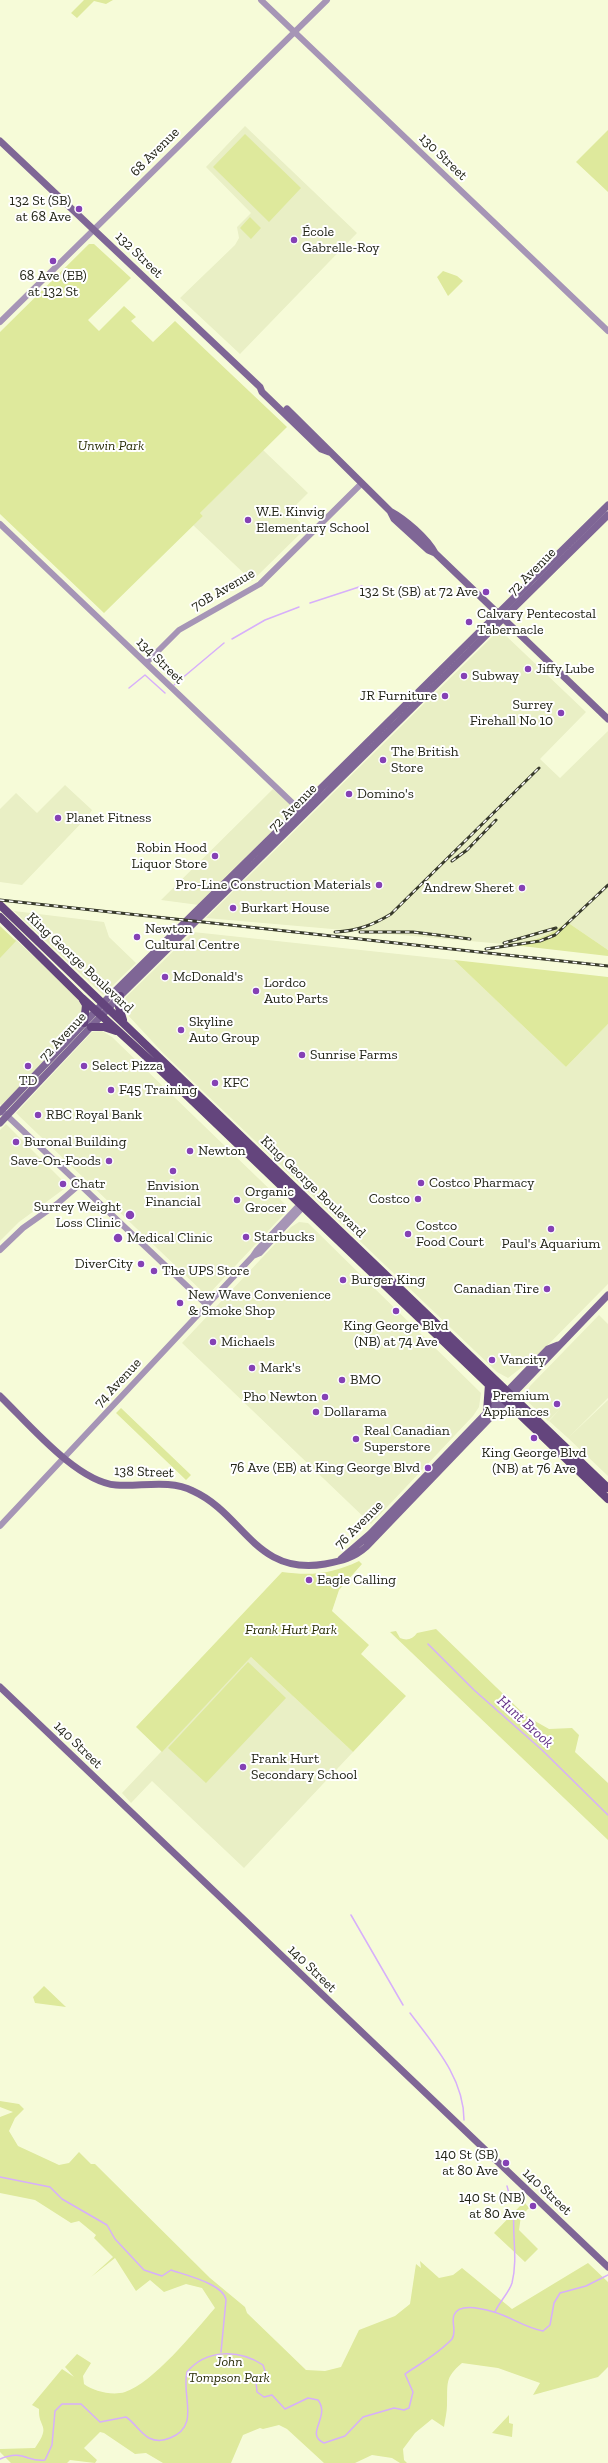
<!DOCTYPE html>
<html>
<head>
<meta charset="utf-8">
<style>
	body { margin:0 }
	canvas { display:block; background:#f6fbd8 }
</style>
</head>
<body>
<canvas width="608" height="2463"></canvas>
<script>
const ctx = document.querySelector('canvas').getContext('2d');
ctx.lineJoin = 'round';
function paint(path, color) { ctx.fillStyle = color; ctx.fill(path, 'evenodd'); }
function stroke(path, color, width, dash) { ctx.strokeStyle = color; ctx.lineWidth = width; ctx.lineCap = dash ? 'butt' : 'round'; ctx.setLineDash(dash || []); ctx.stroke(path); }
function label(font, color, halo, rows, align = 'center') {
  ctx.font = font + ' "Zilla Slab",serif'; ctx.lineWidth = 4; ctx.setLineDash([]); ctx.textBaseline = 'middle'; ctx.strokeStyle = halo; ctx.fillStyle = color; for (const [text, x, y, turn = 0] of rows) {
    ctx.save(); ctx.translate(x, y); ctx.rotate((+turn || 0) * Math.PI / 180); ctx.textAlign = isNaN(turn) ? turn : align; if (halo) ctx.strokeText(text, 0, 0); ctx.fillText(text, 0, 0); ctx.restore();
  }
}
paint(new Path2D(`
	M245,126L357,233L240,354L180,298L235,245L239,238L237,227L251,213L206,167Z
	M263,450L308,493L289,512L306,528L252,581L193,525L203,516L200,513Z
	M497,632H502L586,712L540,759L560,778L608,731V950L567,922L556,931L536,941L504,944L206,918Z
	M65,785L92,810L89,815L22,885L0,882V809L16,793L37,813Z
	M273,789L297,809L199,905L161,900Z
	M14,911L104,922L109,937L136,963L103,995Z
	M193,932L454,960L566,1067L608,1024V1284L539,1354L508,1378L497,1372L164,1054L125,1012L123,1007L126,997Z
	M15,939L78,997L82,1007L80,1022L2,1106L0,1104V955Z
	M102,1031L112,1037L286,1205L284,1214L207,1296L16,1113L92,1032Z
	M6,1124L68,1186L19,1222L0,1241V1130Z
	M299,1222L308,1223L481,1393L479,1407L473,1416L371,1524L182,1343L291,1227Z
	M599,1315L608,1324V1398L568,1438L549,1421L561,1408L548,1421L527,1401L526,1394L530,1386Z
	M608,1400V1476L568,1438Z
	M251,1657L353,1752L244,1868L152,1781L131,1803L122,1793Z`), '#e9efc5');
paint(new Path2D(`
	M84,0H113L106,4L94,1L77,18L71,13Z
	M608,130V192L576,162Z
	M245,134L301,188L269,222L213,167Z
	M250,217L261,228L251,239L240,228Z
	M89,244H94L131,278L88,320L99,331L124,306L136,317L131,321L153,342L175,321L287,427L200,513L203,516L104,613L0,514V332Z
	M443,271L457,276L463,281L448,296L437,277Z
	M567,922L608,950V956L504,944C529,943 547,938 567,922Z
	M0,926L16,941L0,958Z
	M454,960L608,977V1024L566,1067Z
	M121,1408L191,1475L186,1480L116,1413Z
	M359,1561L362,1564L339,1590L332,1611L369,1645L361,1654L406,1696L353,1752L251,1657L162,1752L136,1727L282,1572C311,1576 332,1574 359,1561Z
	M436,1629L526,1716L549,1729L572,1728L579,1735L575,1752L608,1783V1840L390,1632L396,1631L400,1638C407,1641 413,1639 417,1633Z
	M248,1662L286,1698L206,1783L168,1748Z
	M44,1986L66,2007L35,2003L33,1997Z
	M0,2101L19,2104L24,2109L15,2118L9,2131L18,2146L59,2165L69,2163L79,2152L91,2164H95L210,2278L245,2307L247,2313L306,2370L325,2371L341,2367L359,2330L395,2316L410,2304L416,2264L421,2268L420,2261L439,2278L453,2275L462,2268L512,2309L588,2263L608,2282V2367L598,2377L533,2395L540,2383L498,2368L462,2363C444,2378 448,2384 447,2405C447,2412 445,2420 444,2427L432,2419L415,2433L403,2449L404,2460L407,2463H400L392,2458L372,2455L355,2463H324L287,2429L279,2425L263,2429L260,2428L243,2435L231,2463H163L146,2453L135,2454L104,2433L100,2432L84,2448L97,2460L95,2463L70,2460L67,2463H11L0,2452V2449L35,2448C52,2424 38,2429 39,2409L32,2405L62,2369L74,2377L65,2367L77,2354L91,2363L83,2376L84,2384C93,2391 112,2396 125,2392C153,2383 194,2332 215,2308L202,2288L186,2284L164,2292L150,2280L136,2291L115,2258L91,2277L113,2257L94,2238L96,2235L79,2221L71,2223L35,2200L0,2193V2117L13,2112L0,2107Z
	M525,2203L529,2208L521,2216L519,2230L538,2249L525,2262L494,2233L522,2204Z
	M509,2415V2423L513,2424L512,2437L492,2433Z`), '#dee99c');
stroke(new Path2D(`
	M310,603L362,586
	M232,639L265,620L299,607
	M174,685L224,643
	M129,688L145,675L165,693
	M428,1644L474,1690L542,1750L608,1815
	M351,1915L403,2005
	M410,2013C434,2045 464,2078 464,2120
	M0,2177L50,2187L62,2199L107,2225L115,2239L144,2270L162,2276L171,2270C185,2275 224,2284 226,2300L221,2352
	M507,2186L510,2197
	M495,2312C499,2302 509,2293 512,2283C518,2259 512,2236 514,2212
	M0,2459C24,2449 28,2463 45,2460L52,2445L55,2411L62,2404H81L100,2422L126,2417C134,2422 140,2433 149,2438C155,2441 163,2441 170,2438C201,2426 181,2396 187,2372C206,2349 239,2349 263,2365L266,2374L256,2382L257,2392L264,2397L272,2395L285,2409L308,2398L318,2400C331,2417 304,2434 324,2443L345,2436L363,2417L394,2408L404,2410L409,2408L413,2392L405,2374C421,2363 438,2354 452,2339C457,2332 451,2322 454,2315C459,2302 484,2309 494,2312C511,2317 526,2328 543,2331L550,2325L554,2303L560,2293L586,2286L608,2275`), '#d7affb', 1.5);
stroke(new Path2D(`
	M261,0L608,331
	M0,322L327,0
	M0,524L303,813
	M146,663L179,630L260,584L361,484
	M1,1110L207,1305
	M0,1250L23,1228L57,1204L79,1185
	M253,1256L260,1253L306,1204
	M0,1526L253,1256L257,1250L303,1201`), '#a695b6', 6);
stroke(new Path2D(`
	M0,141L260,387L262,392L321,449L329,452
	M287,409L390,511L394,519L428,550L435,553
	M390,511C405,519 427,538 435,553L608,719
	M0,1112L108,998L608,505
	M0,1123L120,996L608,515
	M0,1396C28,1423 77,1482 116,1485C141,1487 169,1479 193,1491C244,1514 255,1576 325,1564C341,1561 354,1558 366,1547L608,1295
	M341,1559L370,1534L548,1349L558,1345
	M0,1687L608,2267`), '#7f6696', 7);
stroke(new Path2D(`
	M0,905L608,1488
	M0,917L82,998L151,1061L608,1499
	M120,996L119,1007L123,1020
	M83,1000L86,1005L84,1023
	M91,1027H104L116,1031
	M487,1412L489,1384`), '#64457d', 8);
const rail = new Path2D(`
	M452,861L467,850L496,820
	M0,900L608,966
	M335,932C357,931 373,925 391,914L539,768
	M360,932H413L470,939
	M504,943L556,928
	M486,949L540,941L555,935L608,885`);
stroke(rail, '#383a2b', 3);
stroke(rail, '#fff', 1.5, [4.5]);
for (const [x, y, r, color] of [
	[79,209,4,"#8541b5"],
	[294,240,4,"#8541b5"],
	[53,261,4,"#8541b5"],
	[248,520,4,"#8541b5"],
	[486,592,4,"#8541b5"],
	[469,622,4,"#8541b5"],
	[528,669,4,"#8541b5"],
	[464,676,4,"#8541b5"],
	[445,696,4,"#8541b5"],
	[561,713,4,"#8541b5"],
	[383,760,4,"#8541b5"],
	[349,794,4,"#8541b5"],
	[58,818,4,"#8541b5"],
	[215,856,4,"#8541b5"],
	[379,885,4,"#8541b5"],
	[522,888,4,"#8541b5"],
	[233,908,4,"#8541b5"],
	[137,937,4,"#8541b5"],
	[165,977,4,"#8541b5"],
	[256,991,4,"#8541b5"],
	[181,1030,4,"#8541b5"],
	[302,1055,4,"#8541b5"],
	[28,1066,4,"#8541b5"],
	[84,1066,4,"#8541b5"],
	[215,1083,4,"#8541b5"],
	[111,1090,4,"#8541b5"],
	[38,1115,4,"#8541b5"],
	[16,1142,4,"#8541b5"],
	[190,1151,4,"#8541b5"],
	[109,1161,4,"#8541b5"],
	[173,1171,4,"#8541b5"],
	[421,1183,4,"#8541b5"],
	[63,1184,4,"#8541b5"],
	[418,1199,4,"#8541b5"],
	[237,1200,4,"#8541b5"],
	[130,1215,5,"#8541b5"],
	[551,1229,4,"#8541b5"],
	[408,1234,4,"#8541b5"],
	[246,1237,4,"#8541b5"],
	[118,1238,5,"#8541b5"],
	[141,1264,4,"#8541b5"],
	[154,1271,4,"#8541b5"],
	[343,1280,4,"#8541b5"],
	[547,1289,4,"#8541b5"],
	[180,1303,4,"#8541b5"],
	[396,1311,4,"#8541b5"],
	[213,1342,4,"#8541b5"],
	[492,1360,4,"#8541b5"],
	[252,1368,4,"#8541b5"],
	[342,1380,4,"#8541b5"],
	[325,1397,4,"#8541b5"],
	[557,1404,4,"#8541b5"],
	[316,1412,4,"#8541b5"],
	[534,1438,4,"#8541b5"],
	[356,1439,4,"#8541b5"],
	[428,1468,4,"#8541b5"],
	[309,1580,4,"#8541b5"],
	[243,1767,4,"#8541b5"],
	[506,2163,4,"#8541b5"],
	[533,2206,4,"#8541b5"]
]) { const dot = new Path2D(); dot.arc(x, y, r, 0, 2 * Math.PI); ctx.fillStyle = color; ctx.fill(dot); stroke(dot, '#fff', 1.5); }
label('14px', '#222417', '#fff', [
	["68 Avenue",155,152,-45],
	["130 Street",443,157,44],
	["132 Street",139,255,44],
	["72 Avenue",532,572,-45],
	["70B Avenue",223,590,-30],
	["134 Street",160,661,44],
	["72 Avenue",293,808,-45],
	["King George Boulevard",80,963,43],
	["72 Avenue",63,1037,-47],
	["King George Boulevard",313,1187,44],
	["74 Avenue",118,1383,-47],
	["138 Street",144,1472,2],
	["76 Avenue",359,1525,-45],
	["140 Street",78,1745,44],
	["140 Street",312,1969,44],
	["140 Street",547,2192,43]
]);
label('14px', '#222417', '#fff', [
	["132 St (SB)",71,201,"right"],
	["at 68 Ave",71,217,"right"],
	["École",302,232],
	["Gabrelle-Roy",302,248],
	["68 Ave (EB)",53,276,"center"],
	["at 132 St",53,292,"center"],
	["W.E. Kinvig",256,512],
	["Elementary School",256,528],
	["132 St (SB) at 72 Ave",478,592,"right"],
	["Calvary Pentecostal",477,614],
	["Tabernacle",477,630],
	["Jiffy Lube",536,669],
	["Subway",472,676],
	["JR Furniture",437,696,"right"],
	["Surrey",553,705,"right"],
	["Firehall No 10",553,721,"right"],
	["The British",391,752],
	["Store",391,768],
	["Domino's",357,794],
	["Planet Fitness",66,818],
	["Robin Hood",207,848,"right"],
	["Liquor Store",207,864,"right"],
	["Pro-Line Construction Materials",371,885,"right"],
	["Andrew Sheret",514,888,"right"],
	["Burkart House",241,908],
	["Newton",145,929],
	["Cultural Centre",145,945],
	["McDonald's",173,977],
	["Lordco",264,983],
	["Auto Parts",264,999],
	["Skyline",189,1022],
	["Auto Group",189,1038],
	["Sunrise Farms",310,1055],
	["Select Pizza",92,1066],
	["TD",28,1081,"center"],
	["KFC",223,1083],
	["F45 Training",119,1090],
	["RBC Royal Bank",46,1115],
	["Buronal Building",24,1142],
	["Newton",198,1151],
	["Save-On-Foods",101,1161,"right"],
	["Costco Pharmacy",429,1183],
	["Chatr",71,1184],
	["Envision",173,1186,"center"],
	["Financial",173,1202,"center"],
	["Organic",245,1192],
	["Grocer",245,1208],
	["Costco",410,1199,"right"],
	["Surrey Weight",121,1207,"right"],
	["Loss Clinic",121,1223,"right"],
	["Costco",416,1226],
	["Food Court",416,1242],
	["Starbucks",254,1237],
	["Medical Clinic",127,1238],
	["Paul's Aquarium",551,1244,"center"],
	["DiverCity",133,1264,"right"],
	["The UPS Store",162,1271],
	["Burger King",351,1280],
	["Canadian Tire",539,1289,"right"],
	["New Wave Convenience",188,1295],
	["& Smoke Shop",188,1311],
	["King George Blvd",396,1326,"center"],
	["(NB) at 74 Ave",396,1342,"center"],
	["Michaels",221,1342],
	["Vancity",500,1360],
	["Mark's",260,1368],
	["BMO",350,1380],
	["Premium",549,1396,"right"],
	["Appliances",549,1412,"right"],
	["Pho Newton",317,1397,"right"],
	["Dollarama",324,1412],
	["Real Canadian",364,1431],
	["Superstore",364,1447],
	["King George Blvd",534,1453,"center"],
	["(NB) at 76 Ave",534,1469,"center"],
	["76 Ave (EB) at King George Blvd",420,1468,"right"],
	["Eagle Calling",317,1580],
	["Frank Hurt",251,1759],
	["Secondary School",251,1775],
	["140 St (SB)",498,2155,"right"],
	["at 80 Ave",498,2171,"right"],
	["140 St (NB)",525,2198,"right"],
	["at 80 Ave",525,2214,"right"]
], 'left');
label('italic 14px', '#292d06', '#fff', [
	["Unwin Park",111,446],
	["Frank Hurt Park",291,1630],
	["John",229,2362],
	["Tompson Park",229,2378]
]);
label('italic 15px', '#633087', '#fff', [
	["Hunt Brook",525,1722,42]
]);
</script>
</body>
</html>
